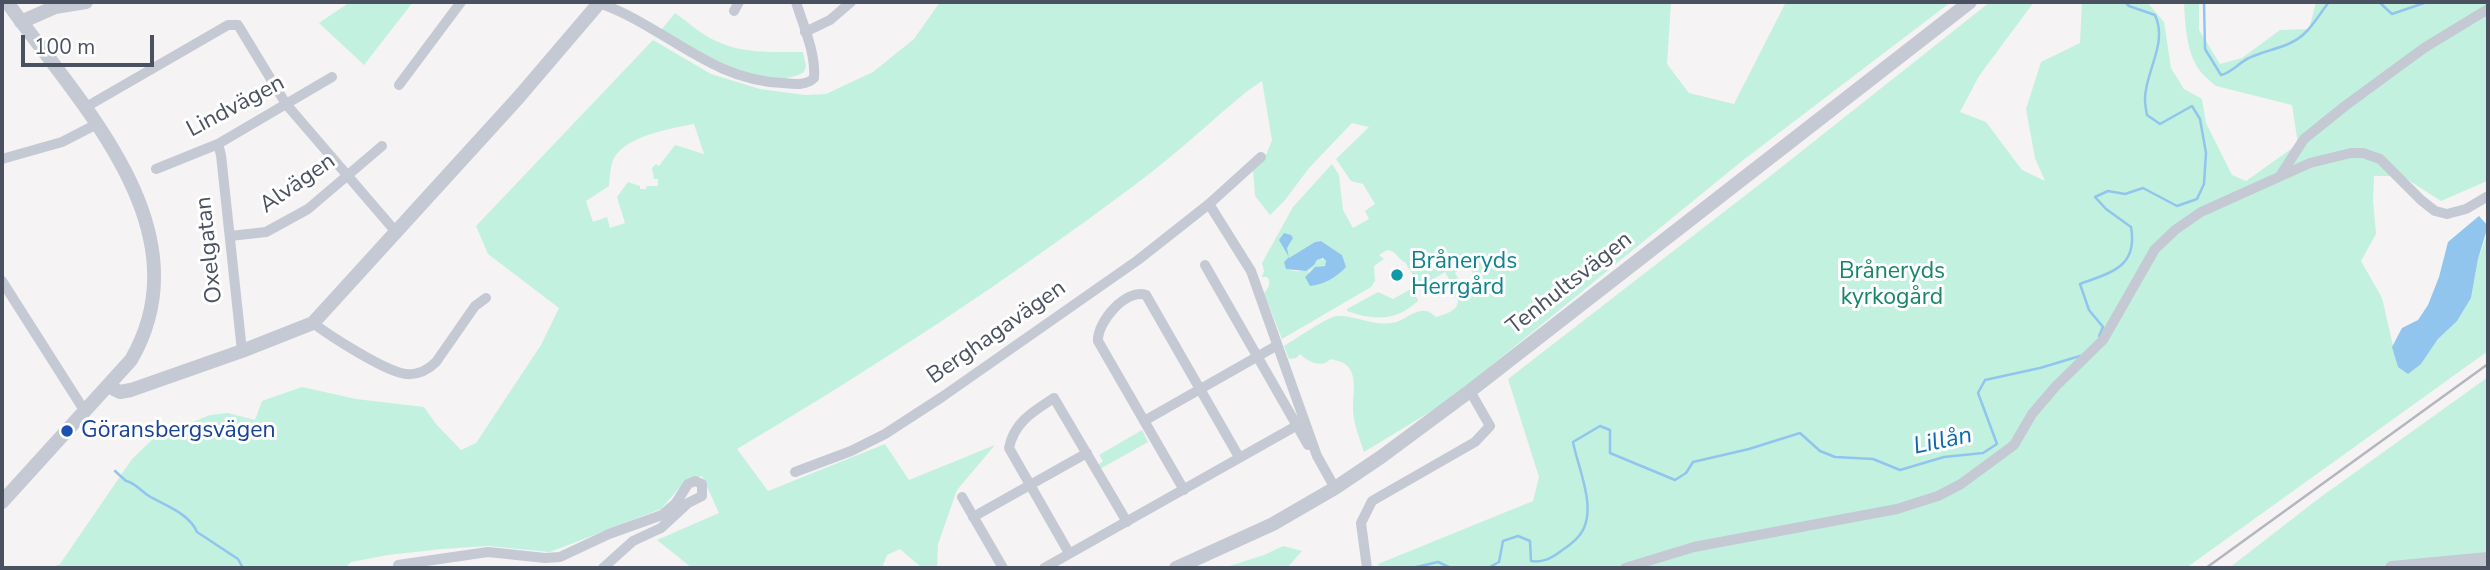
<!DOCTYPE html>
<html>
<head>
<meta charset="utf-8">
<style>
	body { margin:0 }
	#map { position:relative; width:2490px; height:570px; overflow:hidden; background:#f5f3f3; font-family:"Nunito Sans",sans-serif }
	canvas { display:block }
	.frame { position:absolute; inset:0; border:4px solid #4a5161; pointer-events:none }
	.scale { position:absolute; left:21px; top:35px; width:133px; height:32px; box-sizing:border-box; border:4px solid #4a5161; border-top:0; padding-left:9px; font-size:21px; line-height:24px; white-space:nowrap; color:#4a5161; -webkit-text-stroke:5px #fff; paint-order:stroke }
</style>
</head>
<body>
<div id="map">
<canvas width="2490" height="570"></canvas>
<div class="frame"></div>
<div class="scale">100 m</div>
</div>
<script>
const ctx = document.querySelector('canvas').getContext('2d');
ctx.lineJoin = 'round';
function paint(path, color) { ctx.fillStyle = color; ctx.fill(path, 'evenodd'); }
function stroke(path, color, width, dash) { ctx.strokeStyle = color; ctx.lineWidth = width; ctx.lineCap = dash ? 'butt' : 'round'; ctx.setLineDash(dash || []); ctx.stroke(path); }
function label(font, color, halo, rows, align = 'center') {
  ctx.font = font + ' "Nunito Sans",sans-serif'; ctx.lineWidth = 6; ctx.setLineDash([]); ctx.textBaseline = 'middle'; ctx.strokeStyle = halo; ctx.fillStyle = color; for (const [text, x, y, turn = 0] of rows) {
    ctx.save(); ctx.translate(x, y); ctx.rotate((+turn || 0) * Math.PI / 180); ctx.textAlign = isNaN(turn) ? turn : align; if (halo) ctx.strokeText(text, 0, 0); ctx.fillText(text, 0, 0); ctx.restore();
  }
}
paint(new Path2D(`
	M350,2H413L364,65L319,23Z
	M940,2H1671L1667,64L1689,93L1734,104L1786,2H1951L1742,161L1448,401L1364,452C1360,439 1353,423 1353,409C1353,390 1360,365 1335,360C1328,358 1331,360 1325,363C1317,366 1306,360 1300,354L1296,358L1289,359L1284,346C1294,340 1329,316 1337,316C1355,315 1373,326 1392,323C1409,320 1420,301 1436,317C1445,314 1457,312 1458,301L1451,291L1438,294L1452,284L1445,272L1420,287L1405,262C1398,260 1396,250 1387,250L1379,255L1384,259L1374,266L1375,281L1371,287L1282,339L1264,293C1268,289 1272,282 1267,277H1262L1264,271L1262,263L1293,207L1332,164L1339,175L1343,210L1353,228L1369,219L1365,211L1375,204L1363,184L1351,181L1336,159L1369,127L1352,123L1309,168L1285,200L1270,215L1255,196L1253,170L1266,155L1272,140L1262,81L1246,92C1210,122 1174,156 1136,184C1008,280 874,368 737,449L768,491L885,444L909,480L995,445L957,490L938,544L937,568H922L900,549L887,555L882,568H692L657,540L719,513L702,476L682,485L661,509L550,552L488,546L442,549L388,555L351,562L345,568H49L60,564L132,459L155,437L210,415L228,413L255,420L262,401L302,387L356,399L424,407L436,424L461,450L476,443L541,345L559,308L488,254L476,226L653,40L711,74L760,89L805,95L826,94L873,72L914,39ZM694,124L704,154L675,145L659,166L656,164L652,168L654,179H658V186H647L646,189H640V186L628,182L617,197L625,223L610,228L607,217L593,222L586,201L609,186C610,177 610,166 614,158C626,136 672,128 694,124ZM1321,241L1342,255L1345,268L1334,277L1311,286L1305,277H1308L1309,271L1314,268L1326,265L1325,260L1319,259C1308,268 1303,276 1286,268L1284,262L1315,242ZM1468,265L1482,288L1469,295L1455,273Z
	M1990,2H2034L1979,76L1960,112L1986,122L2022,170L2045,181L2035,158L2026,109L2041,62L2080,43L2082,2H2147L2164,22L2171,68L2184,89L2202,99L2206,123L2232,175L2246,181L2298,144L2292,105L2216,86C2209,80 2200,73 2196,65C2186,47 2185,22 2184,2H2199V30L2220,64L2242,58L2280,30L2309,29L2316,2H2488V187L2487,181L2441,201L2402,176H2374L2373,200L2376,234L2361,261L2382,298L2398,367L2421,364L2438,339L2457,320L2471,298L2478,259L2488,232V351L2186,568H1380L1378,564L1533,501L1539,477L1508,379L1769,177Z
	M675,13C688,22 702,35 716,41C743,54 774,52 803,52L806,66L804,72C768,95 694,49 661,30Z
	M1413,288L1418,301C1396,321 1374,321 1347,311V309L1378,292L1393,299Z
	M2488,377V568H2229L2318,499Z
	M1142,430L1148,442L1100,469L1098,465L1103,461L1099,455Z
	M1283,546L1302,551L1287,568H1223L1264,555Z`), '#c3f1df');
paint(new Path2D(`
	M2479,216L2488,226L2478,259L2471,298L2457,321L2438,339L2421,364L2408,374L2398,367L2392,347L2402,328L2418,320L2428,305L2439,277L2448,242Z
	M1284,233L1291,235L1293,238L1287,248L1289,258L1315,242L1321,241L1342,255L1346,267C1337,277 1323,285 1310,286L1305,277L1315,267L1325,266L1326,261L1323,258L1317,260L1314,265L1306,271L1286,269L1284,262L1289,257L1279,240Z`), '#91c5ed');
stroke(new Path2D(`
	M2204,2L2205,49L2221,75C2233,72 2238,63 2249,58C2267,49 2290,48 2305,33C2314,24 2321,12 2329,2
	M2379,2L2392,14L2427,2
	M2099,336L2103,327L2089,310L2080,284C2112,272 2138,267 2131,227L2106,209L2095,197L2108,191L2125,194L2143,188L2177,206L2197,199L2204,184L2206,153L2200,119L2192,106L2160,124L2147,115C2146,110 2145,104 2145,98C2146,70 2168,43 2155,15L2129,6L2125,2
	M115,471L126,481C134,482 141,491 149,496C164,505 189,513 197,532L238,559L243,568
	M1412,568L1438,562L1451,568
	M1488,568L1499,562L1503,541L1518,536L1530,541L1531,561C1543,563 1552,558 1561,551C1567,547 1574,542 1578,537C1600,513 1578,469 1573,442L1600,426L1610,430V453L1675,480L1686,473L1693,462L1749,449L1800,433L1820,451L1835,457L1873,459L1900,470L1944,457L1983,453L1997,444L1978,393L1985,380L2040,368L2080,356`), '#91c5ed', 2.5);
stroke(new Path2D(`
	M596,2C663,24 708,80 783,83C794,84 806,86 814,78C816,53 803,25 796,2
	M734,11L739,2
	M805,32L830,20L851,2
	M399,85L461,2
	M86,107L228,25H238L286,104L396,232
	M218,144L221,155L242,351
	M2,159L62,142L97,124
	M156,169L218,144L332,77
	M2280,176L2304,139L2345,106L2424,48L2488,9
	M1209,204L1251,271L1317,456L1335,488
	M230,236L266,232L308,209L382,146
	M1205,265L1308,445
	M2,281L84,410
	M313,323C330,336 386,372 406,374C418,375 428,370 436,362L475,306L486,298
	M1144,421L1276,346
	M795,472L851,451L885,434L942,397L1138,260L1209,204L1261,157
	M1184,490L1098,341C1097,322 1126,288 1146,295L1239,457
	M962,497L1003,568
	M973,517L1087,453
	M1069,553L1009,448C1014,422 1034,411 1054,398L1127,522
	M398,565L488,552L545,558L560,557L609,534L662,515L676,503L688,484L695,481L702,484V496L688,503L661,528L633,541L603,568
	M1044,568L1296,426
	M1367,568L1361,523L1372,501L1475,442L1490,426L1470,391
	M1625,568L1694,547L1897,509L1938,496L1961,484L2014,445L2032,414L2056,386L2103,340L2155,249L2175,230L2201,212L2310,163L2351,153H2363L2380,159L2421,200L2435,211L2447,214L2466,209L2488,196`), '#c4c9d4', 10);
stroke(new Path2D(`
	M21,22L55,7L86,2
	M108,386L120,392L131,390L242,351L313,323L518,98L600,2
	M2,502L131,360C207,229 78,102 7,2
	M1176,568L1273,524L1335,488L1381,457L1470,391L1970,2
	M2392,568L2488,559`), '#c4c9d4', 14);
stroke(new Path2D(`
	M2206,568L2488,364`), '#b5b6bd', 2.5);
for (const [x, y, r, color] of [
	[1397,275,7,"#0f9aa8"],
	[67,431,7,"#1a4fb4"]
]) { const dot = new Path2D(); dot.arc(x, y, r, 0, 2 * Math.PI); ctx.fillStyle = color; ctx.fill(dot); stroke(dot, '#fff', 2.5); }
label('23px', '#4a5161', '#fff', [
	["Lindvägen",236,107,-28],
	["Alvägen",298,184,-35],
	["Oxelgatan",210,250,-96],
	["Tenhultsvägen",1570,284,-38],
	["Berghagavägen",997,333,-35]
]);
label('23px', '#0d838f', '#fff', [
	["Bråneryds",1411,262],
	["Herrgård",1411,288]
], 'left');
label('23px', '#188567', '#fff', [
	["Bråneryds",1892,272],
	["kyrkogård",1892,298]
]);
label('23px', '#164399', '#fff', [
	["Göransbergsvägen",81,431]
], 'left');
label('italic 24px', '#0c69b1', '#fff', [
	["Lillån",1943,442,-12]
]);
</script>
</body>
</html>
